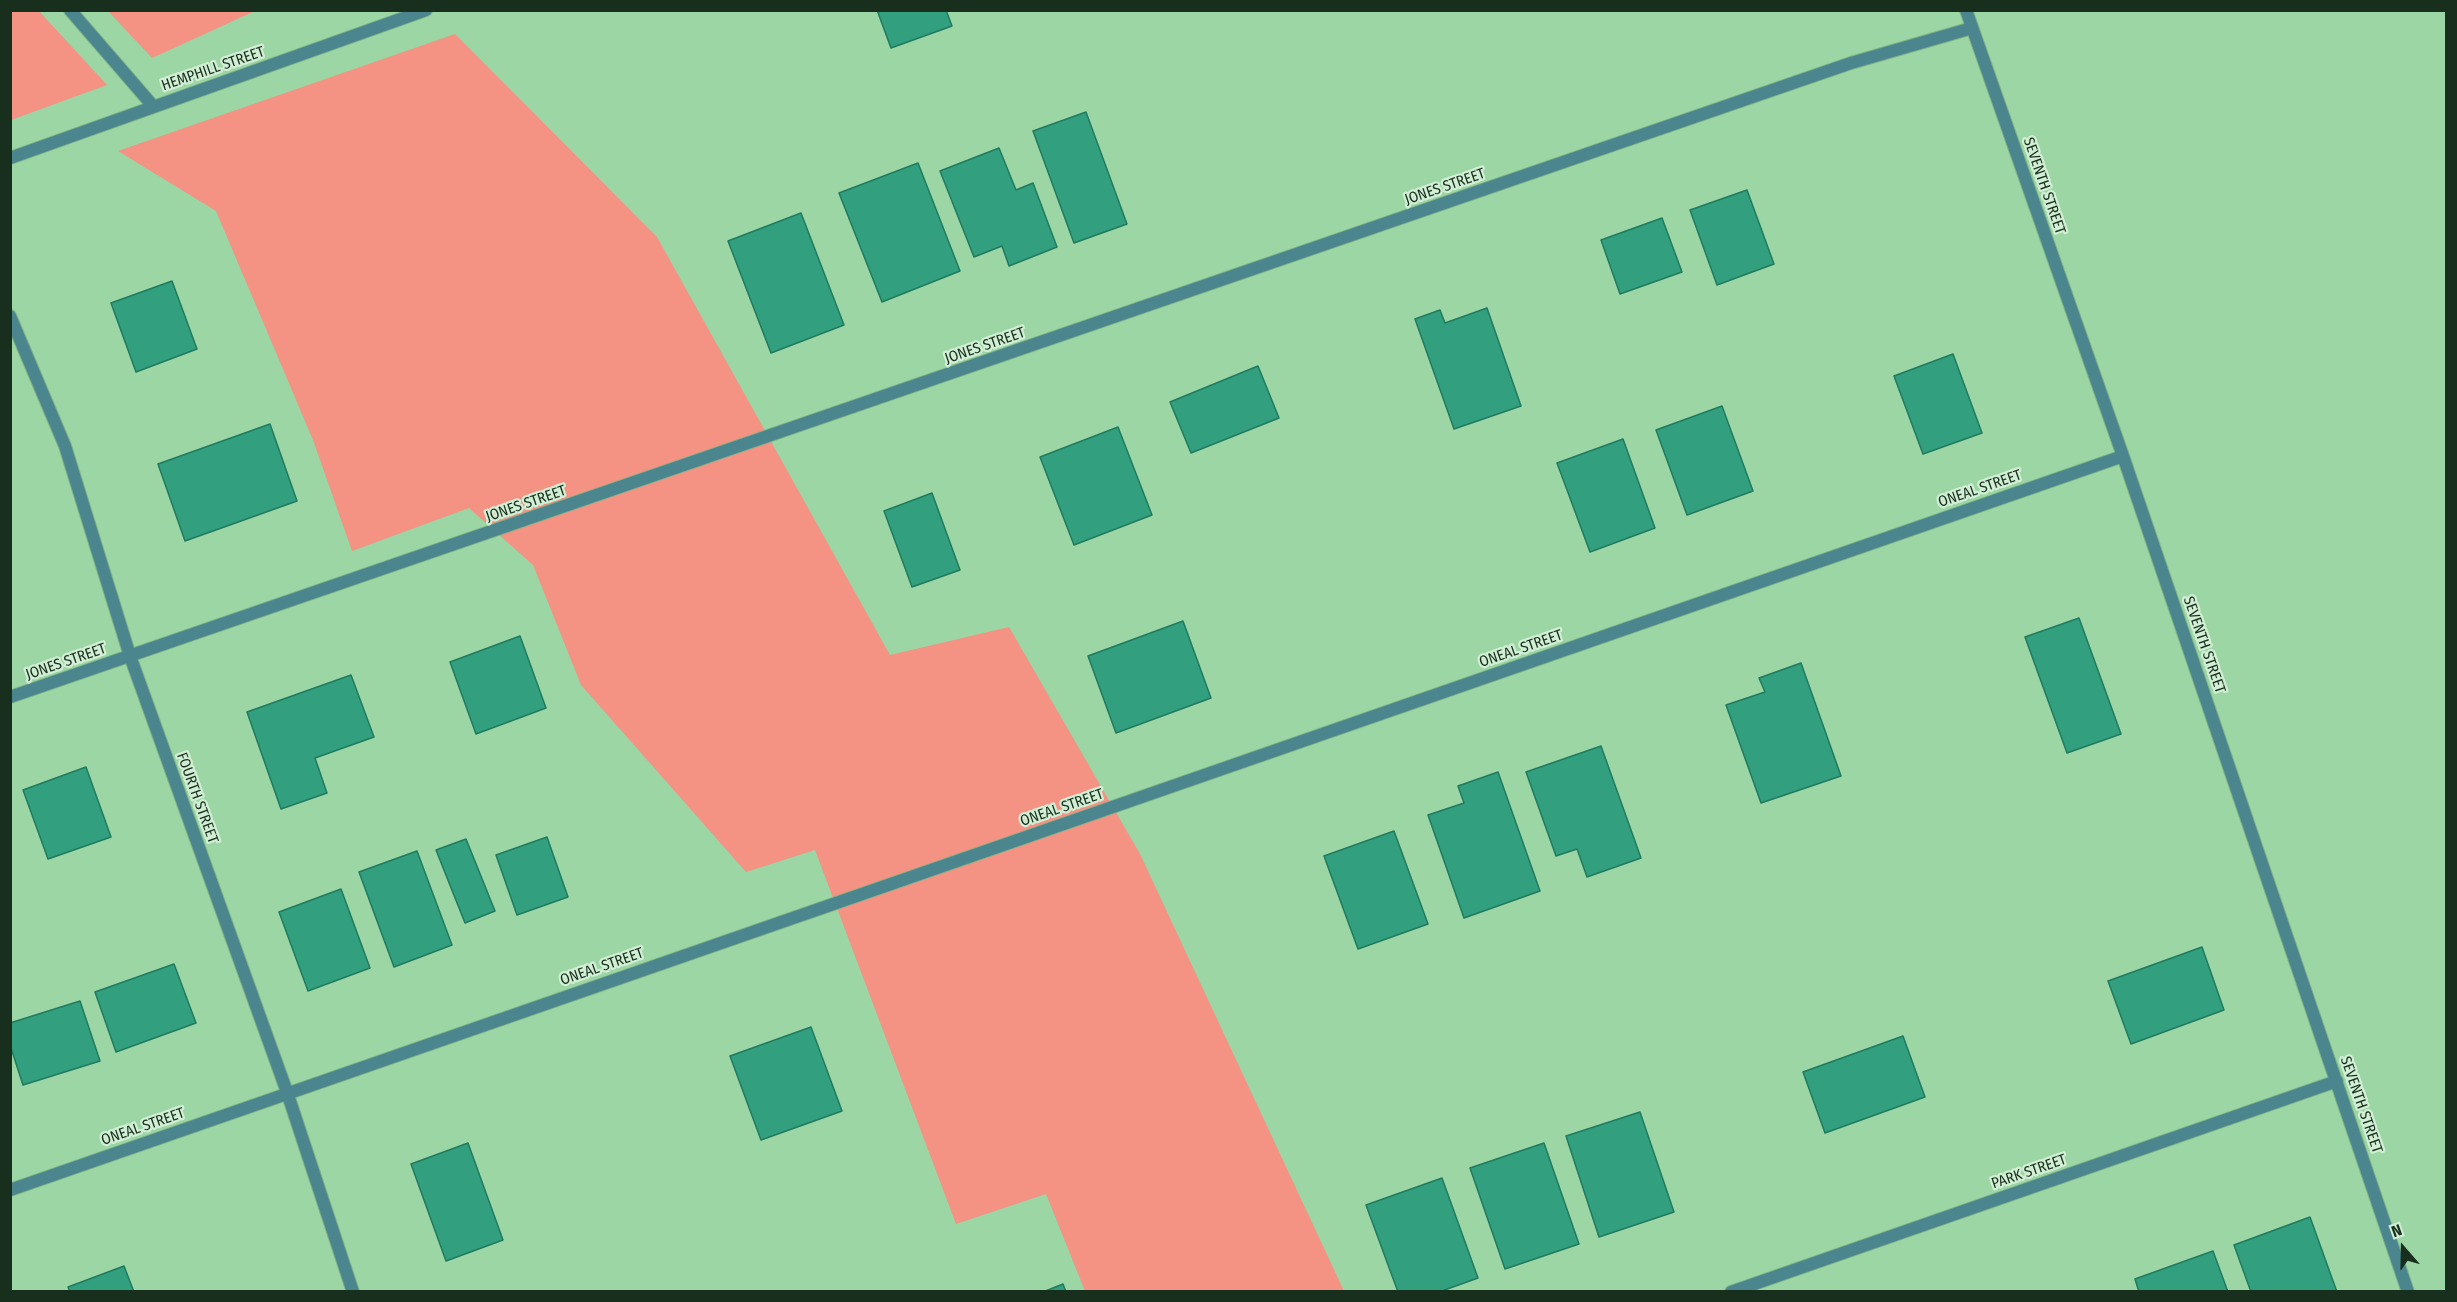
<!DOCTYPE html>
<html>
<head>
<meta charset="utf-8">
<style>
	body { margin:0 }
	#map { position:relative; width:2457px; height:1302px; overflow:hidden; background:#9bd6a4; font-family:"Fira Sans Condensed",sans-serif }
	canvas { display:block }
	.frame { position:absolute; inset:0; border:12px solid #172f1c; pointer-events:none }
	.north { position:absolute; left:2373px; top:1218px; width:60px; height:60px; -webkit-text-stroke:4px #d2efd5; paint-order:stroke; rotate:340deg; font-size:16px; font-weight:700; line-height:24px; text-align:center; color:#172f1c }
	.north::after { content:''; display:block; margin:auto; width:21px; height:27px; background:#172f1c; clip-path:polygon(50% 0,100% 100%,50% 72%,0 100%) }
</style>
</head>
<body>
<div id="map">
<canvas width="2457" height="1302"></canvas>
<div class="frame"></div>
<div class="north">N</div>
</div>
<script>
const ctx = document.querySelector('canvas').getContext('2d');
ctx.lineJoin = 'round';
function paint(path, color) { ctx.fillStyle = color; ctx.fill(path, 'evenodd'); }
function stroke(path, color, width, dash) { ctx.strokeStyle = color; ctx.lineWidth = width; ctx.lineCap = dash ? 'butt' : 'round'; ctx.setLineDash(dash || []); ctx.stroke(path); }
function label(font, color, halo, rows, align = 'center') {
  ctx.font = font + ' "Fira Sans Condensed",sans-serif'; ctx.lineWidth = 4.5; ctx.setLineDash([]); ctx.textBaseline = 'middle'; ctx.strokeStyle = halo; ctx.fillStyle = color; for (const [text, x, y, turn = 0] of rows) {
    ctx.save(); ctx.translate(x, y); ctx.rotate((+turn || 0) * Math.PI / 180); ctx.textAlign = isNaN(turn) ? turn : align; if (halo) ctx.strokeText(text, 0, 0); ctx.fillText(text, 0, 0); ctx.restore();
  }
}
paint(new Path2D(`
	M11,10L39,11L107,85L11,120Z
	M108,11H255L152,58Z
	M455,34L657,237L890,655L1009,627L1140,854L1344,1291H1085L1046,1194L956,1224L815,850L746,872L581,685L533,565L469,508L352,551L313,440L216,211L118,151Z`), '#f49284');
const building = new Path2D(`
	M877,10H946L952,26L891,48Z
	M1086,112L1127,224L1074,243L1033,131Z
	M999,148L1016,190L1033,183L1057,247L1009,266L1002,246L974,257L940,171Z
	M918,163L960,271L882,302L839,193Z
	M1747,190L1774,264L1717,285L1690,210Z
	M801,213L844,325L771,353L728,241Z
	M1662,218L1682,272L1620,294L1601,240Z
	M172,281L197,349L136,372L111,303Z
	M1487,308L1521,406L1454,429L1415,319L1440,310L1445,323Z
	M1953,354L1982,433L1923,454L1894,376Z
	M1258,366L1279,418L1191,453L1170,402Z
	M1722,406L1753,491L1687,515L1656,430Z
	M270,424L297,501L185,541L158,464Z
	M1118,427L1152,515L1074,545L1040,457Z
	M1623,439L1655,528L1590,552L1557,463Z
	M932,493L960,570L912,587L884,511Z
	M2079,618L2121,734L2067,753L2025,637Z
	M1183,621L1211,698L1116,733L1088,656Z
	M520,636L546,708L476,734L450,662Z
	M1801,663L1841,776L1761,803L1726,705L1765,692L1759,678Z
	M351,675L374,737L315,758L327,793L281,809L247,712Z
	M1601,746L1641,858L1587,877L1577,849L1556,856L1526,772Z
	M86,767L111,837L48,859L23,790Z
	M1498,772L1540,891L1464,918L1428,815L1464,803L1458,786Z
	M1394,831L1428,924L1358,949L1324,856Z
	M547,837L568,897L517,915L496,855Z
	M466,839L495,911L465,923L436,850Z
	M417,851L452,945L394,967L359,872Z
	M341,889L370,968L308,991L279,912Z
	M2202,947L2224,1010L2131,1044L2108,981Z
	M174,964L196,1023L116,1052L95,992Z
	M80,1001L100,1061L23,1085L10,1045V1023Z
	M811,1027L842,1111L761,1140L730,1056Z
	M1903,1036L1925,1097L1825,1133L1803,1072Z
	M1640,1112L1674,1212L1599,1237L1566,1136Z
	M468,1143L503,1240L446,1261L411,1164Z
	M1544,1143L1579,1244L1505,1269L1470,1168Z
	M1442,1178L1478,1278L1439,1292H1398L1366,1205Z
	M2310,1217L2337,1292H2251L2234,1245Z
	M2213,1251L2228,1292H2139L2135,1279Z
	M124,1266L134,1292H70L68,1287Z
	M1063,1284L1066,1292H1043Z`);
paint(building, '#32a07e');
stroke(building, '#207a5f', 1.5);
const street = new Path2D(`
	M70,10L153,106
	M1966,10L2123,456L2408,1292
	M10,158L426,10
	M10,316L65,446L130,656L287,1092L353,1292
	M10,697L1851,63L1972,28
	M10,1190L2123,456
	M1731,1292L2337,1081`);
stroke(street, '#7eb186', 14);
stroke(street, '#4b868f', 12);
label('15px', '#172f1c', '#d2efd5', [
	["HEMPHILL STREET",213,69,-19],
	["SEVENTH STREET",2044,186,71],
	["JONES STREET",1445,187,-19],
	["JONES STREET",985,346,-19],
	["ONEAL STREET",1980,489,-19],
	["JONES STREET",526,504,-19],
	["SEVENTH STREET",2204,645,71],
	["ONEAL STREET",1521,649,-19],
	["JONES STREET",66,662,-19],
	["FOURTH STREET",197,798,70],
	["ONEAL STREET",1062,808,-19],
	["ONEAL STREET",602,967,-19],
	["SEVENTH STREET",2361,1105,71],
	["ONEAL STREET",143,1127,-19],
	["PARK STREET",2029,1172,-19]
]);
</script>
</body>
</html>
